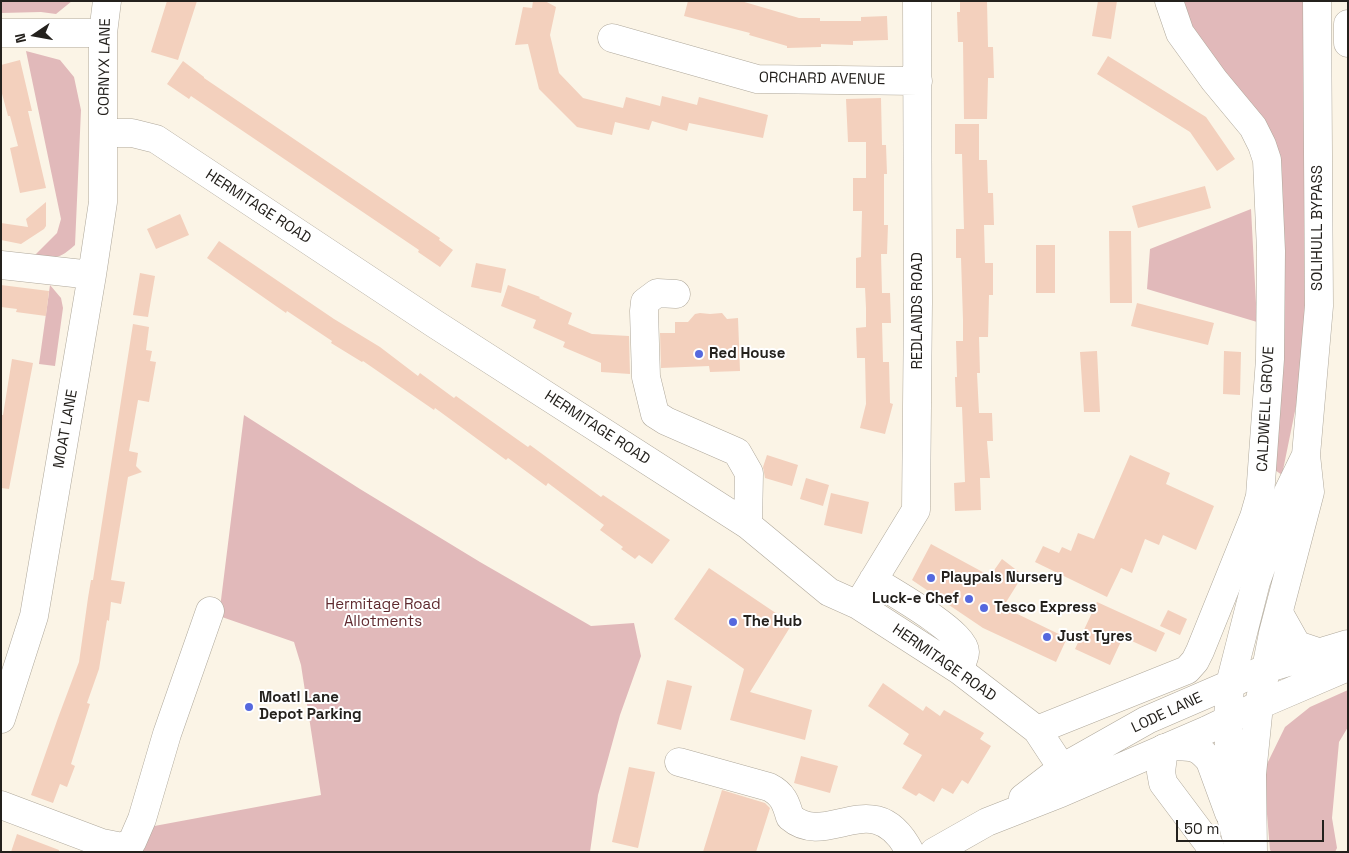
<!DOCTYPE html>
<html>
<head>
<meta charset="utf-8">
<style>
	body { margin:0 }
	#map { position:relative; width:1349px; height:853px; overflow:hidden; background:#fbf4e6; font-family:"Space Grotesk",sans-serif }
	canvas { display:block }
	.frame { position:absolute; inset:0; border:2px solid #24211d; pointer-events:none }
	.north { position:absolute; left:10px; top:10px; width:50px; height:50px; -webkit-text-stroke:4px #fff; paint-order:stroke; rotate:258deg; font-size:14px; font-weight:700; line-height:20px; text-align:center; color:#24211d }
	.north::after { content:''; display:block; margin:auto; width:18px; height:22px; background:#24211d; clip-path:polygon(50% 0,100% 100%,50% 72%,0 100%) }
	.scale { position:absolute; left:1176px; top:820px; width:148px; height:22px; box-sizing:border-box; border:2px solid #24211d; border-top:0; padding-left:6px; font-size:15px; line-height:18px; white-space:nowrap; color:#24211d; -webkit-text-stroke:4px #fff; paint-order:stroke }
</style>
</head>
<body>
<div id="map">
<canvas width="1349" height="853"></canvas>
<div class="frame"></div>
<div class="north">N</div>
<div class="scale">50 m</div>
</div>
<script>
const ctx = document.querySelector('canvas').getContext('2d');
ctx.lineJoin = 'round';
function paint(path, color) { ctx.fillStyle = color; ctx.fill(path, 'evenodd'); }
function stroke(path, color, width, dash) { ctx.strokeStyle = color; ctx.lineWidth = width; ctx.lineCap = dash ? 'butt' : 'round'; ctx.setLineDash(dash || []); ctx.stroke(path); }
function label(font, color, halo, rows, align = 'center') {
  ctx.font = font + ' "Space Grotesk",sans-serif'; ctx.lineWidth = 4; ctx.setLineDash([]); ctx.textBaseline = 'middle'; ctx.strokeStyle = halo; ctx.fillStyle = color; for (const [text, x, y, turn = 0] of rows) {
    ctx.save(); ctx.translate(x, y); ctx.rotate((+turn || 0) * Math.PI / 180); ctx.textAlign = isNaN(turn) ? turn : align; if (halo) ctx.strokeText(text, 0, 0); ctx.fillText(text, 0, 0); ctx.restore();
  }
}
paint(new Path2D(`
	M1,1H72L56,14L41,12L1,13Z
	M1181,1H1304L1305,362L1282,475L1272,468L1282,198L1189,32Z
	M26,51L60,60L74,77L81,110L75,245C58,260 57,258 35,255L57,233L61,219Z
	M1251,209L1257,322L1147,289L1150,249Z
	M50,285L61,298L63,308L55,366L39,364Z
	M244,415L360,489L480,562L591,626L634,623L641,656L620,715L598,795L590,852H137L149,827L321,795L301,665L294,642L219,616Z
	M1348,690V727L1339,742L1332,818L1337,848L1335,852H1272L1270,850L1266,802V766L1285,727L1310,707Z`), '#e1b9ba');
paint(new Path2D(`
	M167,1H197L178,60L151,52Z
	M533,1H545L556,7L550,35L559,73L583,98L623,108L626,97L660,106L662,96L697,105L699,97L768,115L763,138L689,123L687,131L652,121L649,130L615,122L612,135L577,127L539,89L528,44L515,45L523,7L532,8Z
	M688,1H741L799,18H820V21H861V17L887,16L888,40L853,41V45L821,44V47L787,48V46L749,35L750,33L684,16Z
	M960,1H987L988,47H993L994,78H988L987,119H964L963,42H958L957,12H960Z
	M1098,1H1117L1111,39L1092,36Z
	M1108,56L1206,117L1235,159L1217,171L1190,132L1097,74Z
	M20,60L32,111H28L46,188L20,193L10,148L18,146L10,116H8L1,90V65Z
	M183,61L204,77V78L440,238L439,240L453,250L440,267L418,252L419,250L191,96L189,99L167,84Z
	M881,98L882,145H886L887,174H884V225H888L887,254H881L882,293H890L891,323H882L883,362H889L890,403L893,404L885,434L860,428L866,404L865,358H857L856,328L866,327V308L865,288H856V258L861,257L862,211H853V178H866V142H848L846,99Z
	M955,124H979V160H987L988,193H993L994,225H984L985,263H993V295H989L988,337H979L980,373H977L979,413H992L993,441H987L990,478H980L981,510L955,511L954,483L965,482L962,407H956L955,377H957L956,341H963V320L961,258H956V229H964L962,154H955Z
	M1205,186L1211,208L1138,228L1132,206Z
	M46,202V226L44,229L21,244L1,240V223L28,227L26,219Z
	M180,214L189,235L156,249L147,229Z
	M1109,231H1131L1132,303H1110Z
	M219,241L334,319L380,347L418,376L420,373L454,398L456,396L528,447L530,445L601,497L603,495L670,540L652,564L639,555L635,559L621,549L623,547L600,530L604,525L548,483L546,486L508,458L506,460L435,408L434,410L363,361L362,362L331,343L332,341L287,311L286,313L207,258Z
	M1036,245H1055V293H1036Z
	M476,263L506,269L501,293L471,287Z
	M140,273L155,276L148,317L133,315Z
	M1,285L49,291L46,316L16,312L17,309L1,307Z
	M508,285L540,297L539,298L572,313L568,324L592,334L629,336L630,374L601,372V363L563,347L565,342L533,328L536,320L501,306Z
	M1137,303L1214,323L1208,345L1131,326Z
	M700,313L710,314L722,313L727,319L738,318L740,371L710,372L709,366L661,368L660,333H675V322H688L695,314Z
	M133,324L149,327L146,350L152,351L150,361L156,362L149,402L138,400L129,451L138,453L136,466L142,472L128,477L111,580L125,582L121,604L111,602L109,621L107,620L99,669L87,703L90,704L71,764L75,766L67,787L60,784L53,803L31,795L58,718L79,662L88,598L91,580H93Z
	M1097,351L1100,412H1084L1080,352Z
	M1224,351L1241,352L1240,395L1223,394Z
	M12,359L33,363L9,489L1,488V415H3Z
	M767,455L798,465L792,486L765,478L763,467Z
	M1130,455L1170,473L1166,484L1214,506L1196,550L1163,535L1159,545L1145,539L1132,573L1121,568L1107,597L1035,562L1043,546L1059,553L1062,547L1071,551L1078,533L1094,539Z
	M806,478L829,485L823,506L800,499Z
	M831,493L869,502L862,534L824,525Z
	M931,544L990,576L1002,559L1023,575L1003,607L1067,638L1056,662L983,628L912,580Z
	M709,568L792,624L750,692L812,710L805,740L730,720L744,669L674,619Z
	M1097,602L1165,633L1156,652L1123,637L1110,665L1075,649Z
	M1168,610L1187,619L1180,635L1160,626Z
	M667,680L692,686L681,730L657,724Z
	M883,683L923,711L926,706L940,716L944,710L984,733L980,739L991,746L968,784L962,780L953,794L942,788L934,802L919,793L916,796L902,788L922,755L903,744L909,734L868,706Z
	M801,756L838,766L830,793L794,783Z
	M629,767L655,772L638,848L612,842Z
	M722,790L765,803L770,808L756,852H703Z
	M17,834L59,850V852H11Z`), '#f3d0bd');
const minor = new Path2D(`
	M1348,24V43
	M1,33H103
	M612,38L757,79L918,81
	M104,133H132L156,139L435,324L748,525L829,592L858,605L959,670L1037,730L1062,768
	M1,265L92,275
	M676,294L657,293L645,302L644,311L646,377L655,414L666,421L737,452L749,473L748,525
	M873,580C889,590 966,633 965,652C965,657 961,665 959,670
	M858,605L916,510L918,302L917,1
	M1,719L34,616L92,275L103,202V33L107,1
	M1037,730L1187,670L1195,661L1200,651L1254,517L1260,496L1270,359L1271,251L1267,160L1262,145L1253,127L1214,80L1180,33L1169,1
	M1164,748L1161,772L1163,783L1208,843L1212,852
	M679,762L769,787C783,794 786,803 790,817C828,850 874,782 910,852
	M1,805L102,843L122,847L132,842L142,819L167,734L210,611`);
const major = new Path2D(`
	M1279,613L1297,645L1318,652
	M1170,746C1190,747 1197,744 1210,761L1229,813
	M1023,798L1062,768L1147,720L1265,669L1348,644
	M934,852L987,822L1061,793L1207,730L1259,705L1348,667`);
const highway = new Path2D(`
	M1240,852L1232,821L1228,721L1230,684L1256,582L1288,492L1306,455
	M1253,852L1252,774L1259,705L1273,633L1310,492L1306,455L1319,306L1317,1`);
stroke(minor, '#afa89b', 29);
stroke(major, '#afa89b', 29);
stroke(highway, '#afa89b', 29);
stroke(minor, '#fff', 28);
stroke(major, '#fff', 28);
stroke(highway, '#fff', 28);
for (const [x, y, r, color] of [
	[699,354,5,"#5568de"],
	[931,578,5,"#5568de"],
	[969,599,5,"#5568de"],
	[984,608,5,"#5568de"],
	[733,622,5,"#5568de"],
	[1047,637,5,"#5568de"],
	[249,707,5,"#5568de"]
]) { const dot = new Path2D(); dot.arc(x, y, r, 0, 2 * Math.PI); ctx.fillStyle = color; ctx.fill(dot); stroke(dot, '#fff', 2); }
label('15px', '#24211d', '#fff', [
	["CORNYX LANE",105,67,-89],
	["ORCHARD AVENUE",822,79,1],
	["HERMITAGE ROAD",258,207,33],
	["SOLIHULL BYPASS",1318,228,-90],
	["REDLANDS ROAD",918,311,-90],
	["CALDWELL GROVE",1266,409,-87],
	["HERMITAGE ROAD",597,428,33],
	["MOAT LANE",66,429,-80],
	["HERMITAGE ROAD",944,663,35],
	["LODE LANE",1167,713,-25]
]);
label('bold 15px', '#24211d', '#fff', [
	["Red House",709,354],
	["Playpals Nursery",941,578],
	["Luck-e Chef",959,599,"right"],
	["Tesco Express",994,608],
	["The Hub",743,622],
	["Just Tyres",1057,637],
	["Moatl Lane",259,698],
	["Depot Parking",259,715]
], 'left');
label('15px', '#5e292e', '#fff', [
	["Hermitage Road",383,605],
	["Allotments",383,622]
]);
</script>
</body>
</html>
